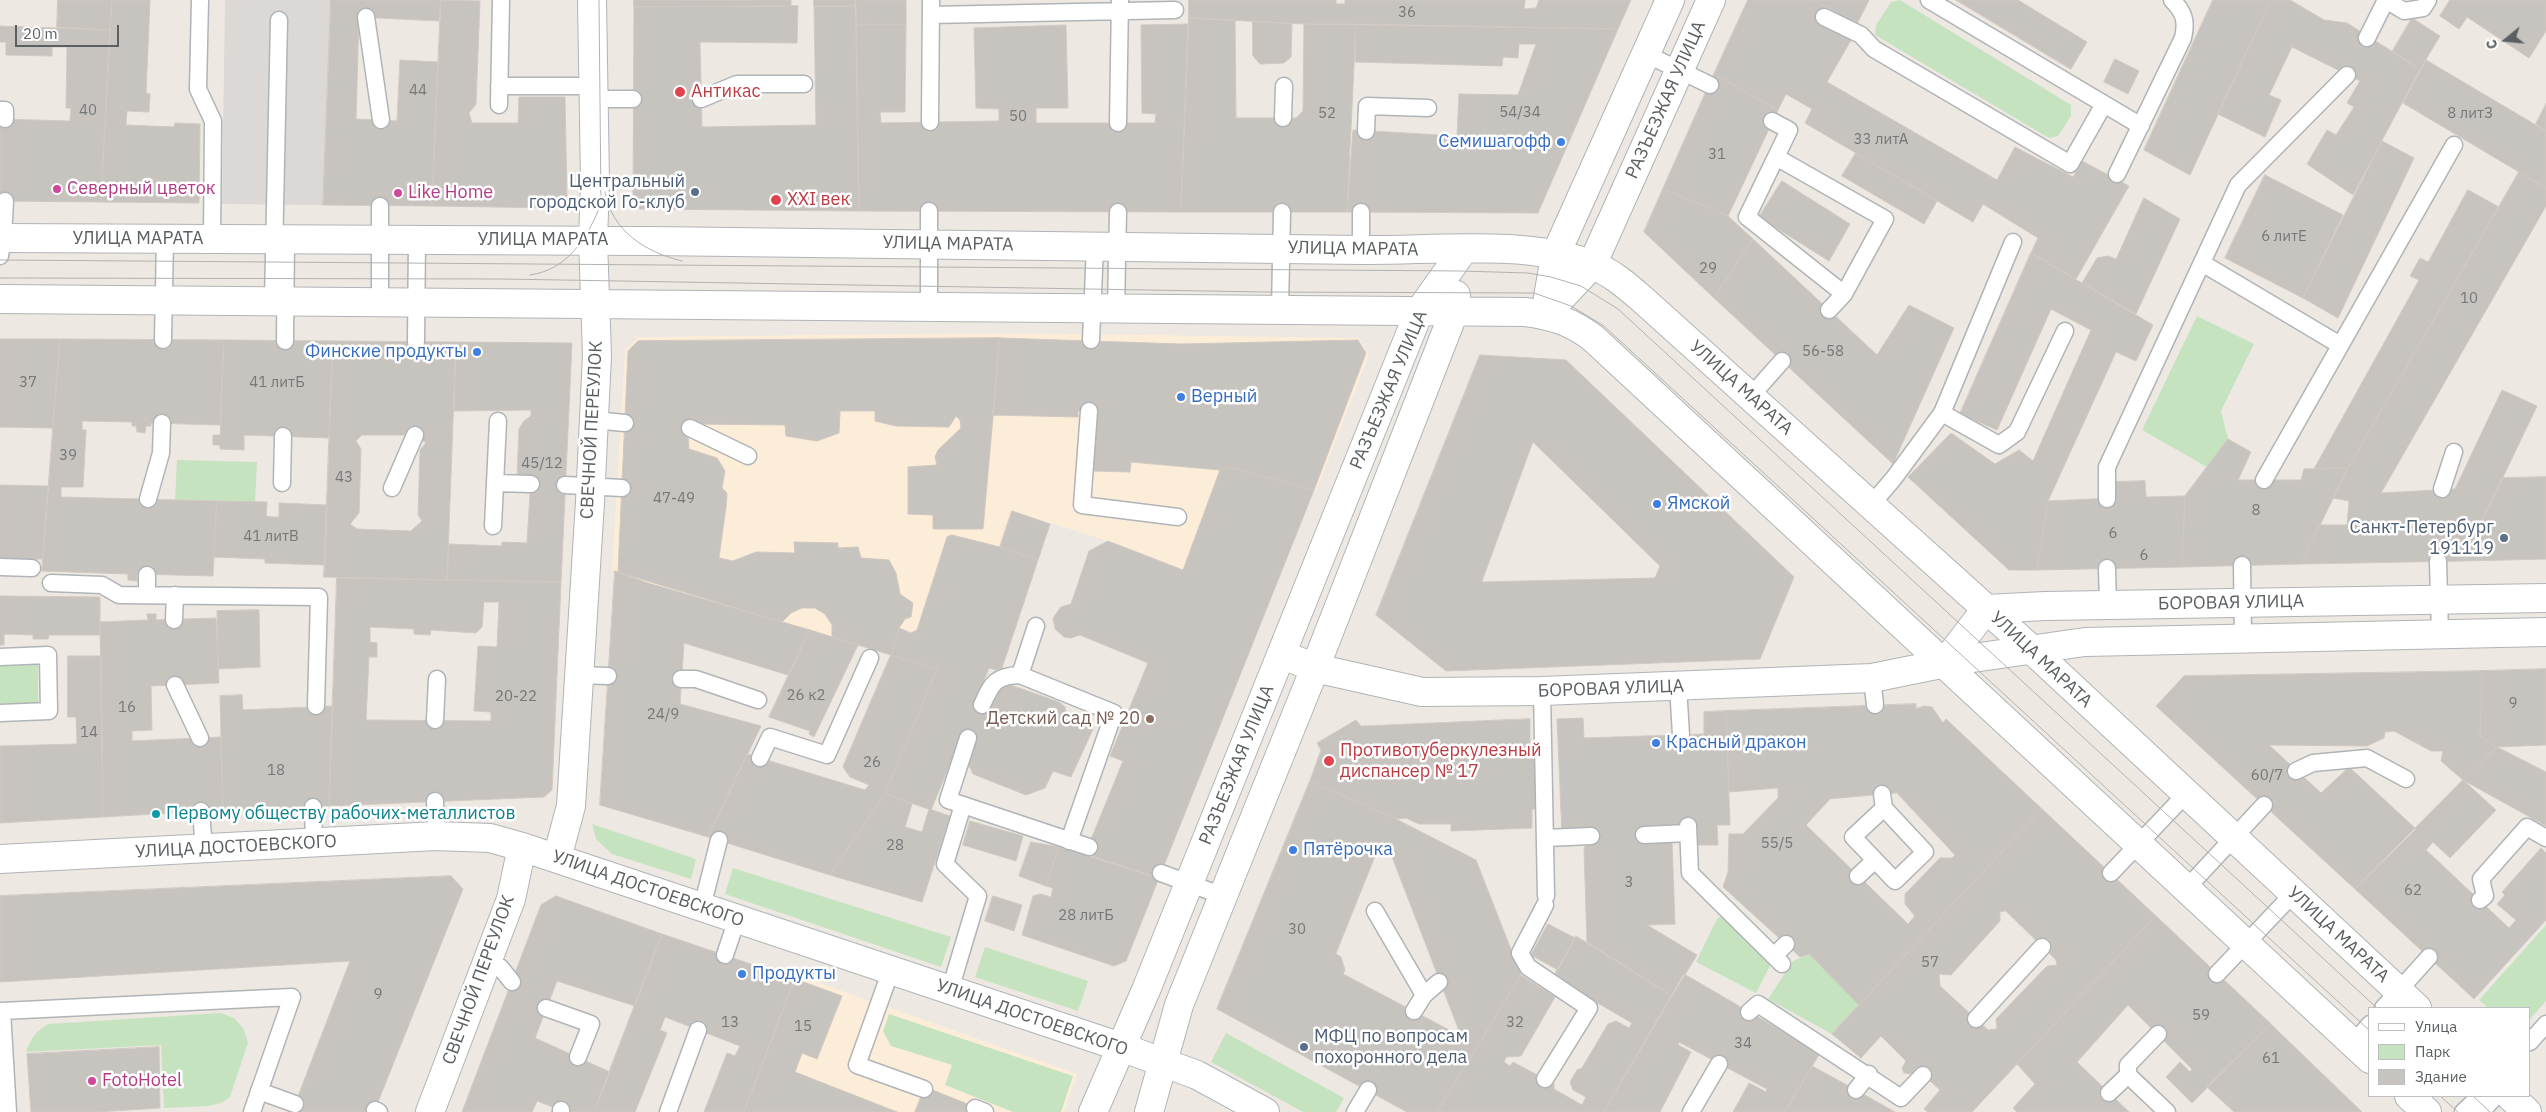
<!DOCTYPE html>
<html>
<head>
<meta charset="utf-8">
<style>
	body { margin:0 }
	#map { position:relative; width:2546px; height:1112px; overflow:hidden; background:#ede8e2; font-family:"IBM Plex Sans",sans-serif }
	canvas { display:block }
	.legend { position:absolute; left:2368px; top:1007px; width:162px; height:90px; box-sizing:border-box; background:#fff; border:1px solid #bdbfc0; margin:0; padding:6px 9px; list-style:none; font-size:15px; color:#5a5f62 }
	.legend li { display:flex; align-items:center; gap:10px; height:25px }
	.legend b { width:25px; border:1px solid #bdbfc0 }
	.north { position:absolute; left:2481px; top:15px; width:50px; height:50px; -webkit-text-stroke:4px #fff; paint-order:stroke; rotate:253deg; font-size:14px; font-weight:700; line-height:20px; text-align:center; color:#5a5f62 }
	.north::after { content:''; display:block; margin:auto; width:18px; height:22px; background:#5a5f62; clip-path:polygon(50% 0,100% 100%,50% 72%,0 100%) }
	.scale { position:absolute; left:15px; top:25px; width:104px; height:22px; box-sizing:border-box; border:2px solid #5a5f62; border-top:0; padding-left:6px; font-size:15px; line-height:18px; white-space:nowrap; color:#5a5f62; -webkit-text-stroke:4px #fff; paint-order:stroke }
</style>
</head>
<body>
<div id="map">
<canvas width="2546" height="1112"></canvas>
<ul class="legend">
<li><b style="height:6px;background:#fff"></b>Улица</li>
<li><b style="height:14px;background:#c6e3c0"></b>Парк</li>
<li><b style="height:14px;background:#c7c3bf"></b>Здание</li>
</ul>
<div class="north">С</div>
<div class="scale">20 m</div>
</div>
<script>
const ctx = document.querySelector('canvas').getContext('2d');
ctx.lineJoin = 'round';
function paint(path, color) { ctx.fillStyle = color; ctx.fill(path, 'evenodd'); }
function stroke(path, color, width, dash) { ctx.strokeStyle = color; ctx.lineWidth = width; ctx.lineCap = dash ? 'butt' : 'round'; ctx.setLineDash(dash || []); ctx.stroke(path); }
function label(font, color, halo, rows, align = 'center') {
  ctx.font = font + ' "IBM Plex Sans",sans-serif'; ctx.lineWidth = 5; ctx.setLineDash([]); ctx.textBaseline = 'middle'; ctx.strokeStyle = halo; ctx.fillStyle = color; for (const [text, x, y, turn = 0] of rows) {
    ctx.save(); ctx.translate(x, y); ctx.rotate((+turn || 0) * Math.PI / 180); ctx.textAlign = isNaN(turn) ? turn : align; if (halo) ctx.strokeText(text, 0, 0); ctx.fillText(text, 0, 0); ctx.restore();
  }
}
paint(new Path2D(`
	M1000,333L1359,338L1369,355L1316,491L1237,470H1221L1183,570L1108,541L1012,511L1000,547L952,535L947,537L917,630L911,633L899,628L891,655L648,583L612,570L625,350L638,337Z
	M797,975L1077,1074L1064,1112H744Z`), '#fcedd8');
paint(new Path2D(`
	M225,0H331L323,205L222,204Z`), '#dbd8d5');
paint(new Path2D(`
	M1900,0L2071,105V116L2058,136L2049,138L1875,35L1876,25L1891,2Z
	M2197,316L2254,344L2221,411L2228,439L2207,467L2142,430Z
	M177,460L257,462L255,502L175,500Z
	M38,665V703L0,704V666Z
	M592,824L696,859L691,879L612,854L596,839Z
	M733,868L951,937L941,967L725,894Z
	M1722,916L1771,964L1756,993L1696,962L1717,919Z
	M2546,925V1001L2530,1019V1008H2488L2479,1000Z
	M985,947L1088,981L1078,1011L975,977Z
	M1809,954L1859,1005L1832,1034L1768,999L1793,961Z
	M221,1013L234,1018L243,1028L248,1043L230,1097L221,1103L208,1106L164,1108L161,1045L26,1052C31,1037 36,1031 49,1024Z
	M889,1014L1073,1076L1061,1112H1013L945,1085L952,1065L891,1046L883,1031Z
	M1226,1033L1344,1098L1336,1112H1303L1211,1062Z`), '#c6e3c0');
const building = new Path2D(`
	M58,0H112L110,30L57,27Z
	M112,0H150L146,93L150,94L149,112L127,111L126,125L174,127L175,123L200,124L199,203L101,202Z
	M331,0H441L439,21L359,17L356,119L397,121L400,60L438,62L432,206L323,205Z
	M441,0L480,1L476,104L469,113L472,123H518L519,97H565L567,198L558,208L432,206Z
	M634,0H791V6L634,7Z
	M814,0H855L856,6H814Z
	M855,0H906V25L856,24Z
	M1189,0H1336V4H1345V0H1525L1524,9L1536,8L1539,0H1631L1618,29L1304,24L1189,18Z
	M1748,0H1814L1829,9L1820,25L1851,40L1827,82L1997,180L2015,147L2073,177L2082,161L2129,186L2076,279L2031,253L2038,238L1983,204L1973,222L1805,123L1812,109L1786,94L1778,110L1714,74Z
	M1814,0H1869L1857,24Z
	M1956,0H2018L2087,42L2071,69Z
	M2213,0H2271L2190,175L2144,150Z
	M2271,0H2290L2324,20L2347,23L2420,69L2353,195L2307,164L2327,130L2336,135L2354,107L2347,103L2360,81L2292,47L2269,95L2281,100L2265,137L2218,114Z
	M2450,0H2546V31L2529,58L2467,17L2459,29L2440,16Z
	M798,6L797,43L700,42L702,127L816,125L814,6H856L859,211L640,209L633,201L634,7Z
	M1189,18L1235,20L1236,118H1296L1303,111L1304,24H1356L1347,212H1181Z
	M2412,18L2440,36L2420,69L2392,52Z
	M1253,21L1292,24L1291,57L1284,63L1260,64L1253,56Z
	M856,24L906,25L905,112H880L881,123L999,121V109L976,108L974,28L1066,25L1068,108H1036V123H1155L1156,114L1142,113L1141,25L1188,24L1181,212L859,211Z
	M1356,24L1618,29L1538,213L1347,212L1353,130L1457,136L1459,94L1518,95L1536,44H1519L1518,58L1503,57L1502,66L1356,62Z
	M0,26L110,30L101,202L0,201V119L70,121L71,108H66L67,47H52V56L6,55V42H0Z
	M2115,59L2139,71L2128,94L2104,82Z
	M2426,60L2546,131V188L2403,103Z
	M1714,74L1778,110L1728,216L1663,189Z
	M2546,104V131L2536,124Z
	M2382,141L2414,158L2338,318L2303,298Z
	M1856,153L1937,201L1924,224L1842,176Z
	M2519,172L2546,188V206L2381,493L2455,489L2502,390L2537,406L2463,561L2301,564L2320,525H2347L2349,501L2333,498L2348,468Z
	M2265,175L2343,215L2303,298L2225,258Z
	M1782,181L1850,224L1829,261L1759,217Z
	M1663,189L1728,216L1753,239L1714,298L1644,232Z
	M2468,190L2499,207L2348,468L2314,469L2419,280L2410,276L2420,258L2428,262Z
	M2144,198L2180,219L2136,314L2082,283L2097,258L2108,256L2116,259Z
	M1753,239L1877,355L1909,305L1954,328L1893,464L1714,298Z
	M2031,253L2153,325L2136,361L2116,352L2048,501L2037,570H2009L1908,477L1951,433L1995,464L2019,450L2033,461L2091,330L2051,309L1997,430L1960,414Z
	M1000,338L1181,344L1358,340L1366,353L1314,490L1228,467L1220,470L1131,462L1130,472L1092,471L1094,411H1078V417L993,415Z
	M1000,338L983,529H933V515L908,514V467L937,465L935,457L938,450L961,428L960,420L956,416L949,427L896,426L875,421V411H840L839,433L817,441L786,436L785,425L697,424L688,436L689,449L717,458L725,471L722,488L727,493L726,507L719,558L733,561L756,552L795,553L794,542L838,543V548L858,547L861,558L889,560L896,573L900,594L913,603L911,617L905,619L899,628L891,655L832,637V625L825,614L815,608H802L791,613L782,622L618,572L628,351L638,341Z
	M0,339H60L53,428L0,427Z
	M60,339L224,340L220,425L151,423V426H146L145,433L137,432L136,426H132V422L82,421V430H86L83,487H61V497L217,501L213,576L137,574V581L128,580V574L42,571Z
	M224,340L333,341L329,438L244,435V450L220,449V445H213V435H220Z
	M333,341L456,342L447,580L324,577ZM362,435H415L426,443L420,450L418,515L422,521L411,531L357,529L350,524L359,513L361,449L356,441Z
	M456,342L572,343L561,582L447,580L449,544L502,546V542L527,543L531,477H517L519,429L524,421L531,416V410L454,411Z
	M1480,355L1566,360L1794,577L1760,659L1446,671L1376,615ZM1533,442L1660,566L1655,578L1482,582Z
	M2228,439L2251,452L2238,480H2301L2304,469L2348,468L2301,564L2182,567L2185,496Z
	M1228,467L1314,490L1159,878L1085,854L1123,761L1110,756L1148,663L1080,635L1071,638L1064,637L1055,629L1053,618L1061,607L1071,604L1089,551L1108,541L1183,570L1220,470Z
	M2546,477V559L2463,561L2502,478Z
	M2145,481L2146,497L2185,496L2182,567L2037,570L2048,501L2115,498L2114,482Z
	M0,485L48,486L43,559H0Z
	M217,501L267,502L266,516L273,517H279V503L327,505L325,565L265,563V559L214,557Z
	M1012,511L1050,524L1038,560L1000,547Z
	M952,535L1000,547L1038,560L1002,668L996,670L989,668L975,702L1005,683L1059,702L1065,707L1067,715L1094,727L1071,777L1053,771L1045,788L1026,795L973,774L966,759L962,735L931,810L885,794L937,669L891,655L899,628L911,633L917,630L947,537Z
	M615,571L648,583L810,630L788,675L684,643L680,704L761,726L708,837L600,805Z
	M337,578L561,582L552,790L544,797L329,806ZM484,602H499L497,647L478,646L474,711L491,712V721L366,720L369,657H377V643L370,642V627L414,629V634L430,635L431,630L476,633L482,627Z
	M0,596L100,597V635H49L48,639H33V635L4,634V645H0Z
	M259,610L260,667L218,669L217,611Z
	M147,614H156V620L216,618L219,683L151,686L152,730L132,731V741L221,737L223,810L103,817L100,622L148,620Z
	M810,630L858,645L814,737L809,734L810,731L769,717Z
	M891,655L937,669L885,794L830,875L708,837L747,754L865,790L869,785L850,777L843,767Z
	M68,656H101L103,817L0,823V746L77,744L76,717H68Z
	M2546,669V745L2497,747L2480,737L2482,671Z
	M2482,671L2480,737L2497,747L2463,780L2441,761L2443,751H2431L2394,731L2385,732L2384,738L2367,746L2269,745L2321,793L2349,767L2416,829L2355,889L2156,706L2184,676Z
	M242,695L243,710L333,706L329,806L223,810L220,696Z
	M1916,704V709L1924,706L1932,707L1943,723L1946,719L2042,809L1859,1005L1809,954L1800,957L1723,887L1728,872L1729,834H1743L1778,798V788L1729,792L1726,711ZM1897,793L1955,855L1952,858H1940L1905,894V904L1915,916L1908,924L1806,825L1830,799Z
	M1726,711L1730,825H1717L1718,845H1697L1695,826L1672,842L1675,924L1647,925L1697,955L1672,996L1587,942L1584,849L1586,844L1592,843L1562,835L1557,719L1583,718L1584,738L1704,734V712Z
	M1530,719V754H1540L1541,809H1532V828L1451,831V824H1419L1406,818L1396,819L1310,781L1321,750L1317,743L1356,720L1361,726Z
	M2497,747L2546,772V826L2463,780Z
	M2463,780L2496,810L2450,858L2433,842L2426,850L2509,928L2516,920L2497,904L2505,895L2502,892L2541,848L2546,853V920L2474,999L2355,889Z
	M1310,781L1396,819L1476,860L1521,975L1437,1112H1407L1217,1009ZM1381,842L1390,845L1389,849L1458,1028L1455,1033L1343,974L1345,970L1341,957L1336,954Z
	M885,794L912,804L905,827L922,832L929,809L950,816L922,902L830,875Z
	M2042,809L2156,916L1972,1112H1928L1924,1109L1940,1090L1916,1068L1911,1074L1904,1073L1902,1068L1906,1061L1881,1036L1861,1058L1832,1034ZM2006,911L2056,960L2057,965L2047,966L1996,1019L1997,1029L1988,1030L1940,986L1939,974L1951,975L2000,921V912Z
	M970,821L1023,836L1016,861L963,845Z
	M1031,842L1059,847L1046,886L1019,876Z
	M1059,847L1159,878L1126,961L1114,966L1022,935L1033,896L1040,894L1051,897L1053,888L1046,886Z
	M451,876L463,889L374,1112H292L350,961L0,982V896Z
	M556,896L662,934L635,1006L557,981L535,1038L610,1072L594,1112H566L537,1101L532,1112H462L541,905Z
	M993,896L1022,905L1014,931L985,921Z
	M2156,916L2271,1024L2192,1103L2166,1077L2180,1062L2190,1072L2192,1069L2128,1005L2077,1062L2129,1112H2017L2013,1108L2035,1084L2017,1064Z
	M1548,924L1575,938L1558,970L1531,955Z
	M662,934L795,979L744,1112H704L727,1053L735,1056L740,1046L665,1017L660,1030L667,1033L635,1112H594Z
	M1576,936L1672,996L1604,1112H1437L1521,975L1555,997L1521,1056L1506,1057L1504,1062L1510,1066L1513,1062L1554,1084V1089L1582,1105L1586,1097L1573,1090L1570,1082L1577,1070L1582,1068L1608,1024L1616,1021L1629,1028L1632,1023L1596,1002L1555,974Z
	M1684,974L1820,1053L1785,1112H1733L1749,1083L1766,1092L1767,1089L1679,1042L1678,1045L1691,1052L1660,1112H1604Z
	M795,979L842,996L817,1059L802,1053L795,1072L897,1112H744Z
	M2271,1024L2279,1032L2362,1112H2234L2207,1087Z
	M159,1047L160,1108L97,1112H31L27,1054Z
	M1812,1066L1856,1090L1895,1112H1785Z
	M925,1087L975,1107L974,1112H915Z`);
paint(building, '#c7c3bf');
stroke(building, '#d1c9c1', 1);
const service = new Path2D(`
	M200,0L198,89L213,121L212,239
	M1929,0L2141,126
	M2386,0L2404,11L2423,8L2428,0
	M931,15L1175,10
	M366,17L381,120
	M1824,17L1861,35L1874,49L2070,164L2104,104
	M2367,38L2386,0
	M1646,54L1710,85
	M499,86H593
	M593,99H633
	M701,99L737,84H804
	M499,105L501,0
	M0,110H5V119
	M1283,118L1284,86
	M1772,121L1789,130L1776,157
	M930,122L931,0
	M1118,123L1120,0
	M1366,131L1367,106L1428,108
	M2117,174L2183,38C2187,21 2184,12 2172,0
	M1361,212V250
	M0,256L3,238L5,201
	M2202,263L2340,345
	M273,301L279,20
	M380,301V206
	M929,306V211
	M1116,308L1118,212
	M1280,310L1282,212
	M1829,310L1844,294L1885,219L1776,157L1747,217L1844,294
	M163,340L165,239
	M1091,340L1095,246
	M285,341L286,239
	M416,342L417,239
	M1750,397L1782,361
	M1089,411L1082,505L1178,517
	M1942,413L1999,445L2017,432L2065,331
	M594,420L625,423
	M690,428L748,456
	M2264,480L2454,145
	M282,483L283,436
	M495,483L531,484
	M565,485L622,488
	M392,488L415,435
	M2442,489L2454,452
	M148,499L161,453L162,423
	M2107,499V467L2238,185L2347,75
	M1871,505L1894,478L1942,413L2013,242
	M493,526L498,421
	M2438,561L2440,634
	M2242,565L2243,638
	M0,567L32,568
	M2107,568L2108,605
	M51,583L102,585L119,595L319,597L316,706
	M147,595V575
	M174,620L175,595
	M0,657L48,655L49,711L0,713
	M579,675L608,676
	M1020,675L1036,626
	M1872,678L1875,705
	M681,679H696L758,700
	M175,685L200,738
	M1678,686L1681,735
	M1542,691L1546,896
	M982,705C992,683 995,676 1020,675L1114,713L1069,841
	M435,720L437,679
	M968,738L948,800L1089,847
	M760,758L770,737L827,755L870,658
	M2296,771L2313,763L2367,758L2406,779
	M1882,794L1884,808L1925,852L1895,881L1853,837L1884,808
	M435,801L436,836
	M313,807L314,843
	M201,811L204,849
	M1688,826L1690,873L1782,964
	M1644,835L1688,833
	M1546,838L1591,836
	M1161,873L1223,896
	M2111,873L2185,795
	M1858,876L1875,860
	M2186,889L2264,805
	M2480,900L2485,896L2481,879L2527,827L2546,838
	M702,907L719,840
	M1375,911L1424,995
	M725,955L737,919
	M1774,956L1786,944
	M485,964L500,967L512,982
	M891,970L857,1065L924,1089
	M2217,974L2293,894
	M950,990L978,896L945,864L963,805
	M546,1008L591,1024L578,1057
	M2383,1008L2429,957
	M1414,1011L1424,995L1439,982
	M1749,1012L1758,1004L1901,1098L1923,1075
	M1976,1019L2042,947
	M2158,1034L2128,1065V1075L2167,1112
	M2530,1042L2546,1024
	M2353,1044L2370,1024
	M1545,1079L1589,1008L1528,967L1520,953L1545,905
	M1856,1090L1869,1074
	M259,1091L295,1104
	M2109,1093L2128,1075
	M975,1108L985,1112
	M375,1110L379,1112
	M8,1112L2,1011L292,997L252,1112
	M561,1112V1110
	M668,1112L698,1030
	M1355,1112L1368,1090
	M1691,1112L1719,1064
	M2463,1112L2480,1096
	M2481,1112L2496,1096`);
const minor = new Path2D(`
	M557,858L571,806L590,502L597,355L593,241
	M0,859L436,836L490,838L522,847L1121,1047L1197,1075L1265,1112
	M430,1112L511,899L522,847`);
const tertiary = new Path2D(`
	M592,0L595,182L593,241
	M0,238L653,241L1361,250C1431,251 1527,239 1592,265C1611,272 1627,286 1642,299L2031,649L2417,1008
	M0,299L1525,312C1551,315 1573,322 1594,339L2370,1059
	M1545,315L1592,265L1711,0
	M1545,315L1555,256L1670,0
	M1281,654L1315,668L1422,692L1542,691L1872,678L1966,659L2085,642L2546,632
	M1944,664L1986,609L2045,606L2546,598
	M2409,1096L2427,1112
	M2510,1096L2527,1112
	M1093,1112L1146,990L1419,312L1464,249
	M1149,1112L1179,1005L1315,668L1454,312L1456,295`);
stroke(service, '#b0b4b7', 19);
stroke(minor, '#b0b4b7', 30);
stroke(tertiary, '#b0b4b7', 30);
stroke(service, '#fff', 16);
stroke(minor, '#fff', 28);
stroke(tertiary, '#fff', 28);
stroke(new Path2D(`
	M605,192C612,231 645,252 682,261
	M0,260L1460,271L1528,273L1551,277L1581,286L1618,309L2377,1008
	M530,275C568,270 589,236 601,203L599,0
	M0,278L503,279L1265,292L1534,293L1571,306L1604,326L2370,1031
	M2440,1096L2458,1112
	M2473,1096L2490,1112`), '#b1b2b2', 1);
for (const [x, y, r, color] of [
	[680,92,6,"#e0444e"],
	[1561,142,5,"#3f7fe0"],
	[57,189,5,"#d1479c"],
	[695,192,5,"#5c6f8a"],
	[398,193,5,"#d1479c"],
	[776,200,6,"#e0444e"],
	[477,352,5,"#3f7fe0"],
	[1181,397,5,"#3f7fe0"],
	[1657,504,5,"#3f7fe0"],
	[2504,538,5,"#5c6f8a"],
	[1150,719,5,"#8d6e63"],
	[1656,743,5,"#3f7fe0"],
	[1329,761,6,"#e0444e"],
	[156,814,5,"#0f9aa8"],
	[1293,850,5,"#3f7fe0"],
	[742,974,5,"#3f7fe0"],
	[1304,1047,5,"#5c6f8a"],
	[92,1081,5,"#d1479c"]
]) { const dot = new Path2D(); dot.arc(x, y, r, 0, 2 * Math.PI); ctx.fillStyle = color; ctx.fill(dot); stroke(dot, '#fff', 2); }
label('15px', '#757879', null, [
	["36",1407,13],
	["44",418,91],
	["40",88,111],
	["54/34",1520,113],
	["52",1327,114],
	["8 литЗ",2470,114],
	["50",1018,117],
	["33 литА",1881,140],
	["31",1717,155],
	["6 литЕ",2284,237],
	["29",1708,269],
	["10",2469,299],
	["56-58",1823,352],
	["37",28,383],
	["41 литБ",277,383],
	["39",68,456],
	["45/12",542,464],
	["43",344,478],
	["47-49",674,499],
	["8",2256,511],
	["6",2113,534],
	["41 литВ",271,537],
	["6",2144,556],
	["26 к2",806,696],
	["20-22",516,697],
	["9",2513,704],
	["16",127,708],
	["24/9",663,715],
	["14",89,733],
	["26",872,763],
	["18",276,771],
	["60/7",2267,776],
	["55/5",1777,844],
	["28",895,846],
	["3",1629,883],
	["62",2413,891],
	["28 литБ",1086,916],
	["30",1297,930],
	["57",1930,963],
	["9",378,995],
	["59",2201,1016],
	["13",730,1023],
	["32",1515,1023],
	["15",803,1027],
	["34",1743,1044],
	["61",2271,1059]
]);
label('18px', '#be3a42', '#fff', [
	["Антикас",691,92],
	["XXI век",787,200],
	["Противотуберкулезный",1340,751],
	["диспансер № 17",1340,772]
], 'left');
label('18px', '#5a5f62', '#fff', [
	["РАЗЪЕЗЖАЯ УЛИЦА",1666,100,-66],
	["УЛИЦА МАРАТА",138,239],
	["УЛИЦА МАРАТА",543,240],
	["УЛИЦА МАРАТА",948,244,1],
	["УЛИЦА МАРАТА",1353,249,1],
	["УЛИЦА МАРАТА",1741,388,42],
	["РАЗЪЕЗЖАЯ УЛИЦА",1389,390,-67],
	["СВЕЧНОЙ ПЕРЕУЛОК",592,430,-87],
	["БОРОВАЯ УЛИЦА",2231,603,-1],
	["УЛИЦА МАРАТА",2041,660,43],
	["БОРОВАЯ УЛИЦА",1611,689,-2],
	["РАЗЪЕЗЖАЯ УЛИЦА",1237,765,-68],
	["УЛИЦА ДОСТОЕВСКОГО",236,847,-3],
	["УЛИЦА ДОСТОЕВСКОГО",648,889,19],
	["УЛИЦА МАРАТА",2338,935,43],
	["СВЕЧНОЙ ПЕРЕУЛОК",479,980,-70],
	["УЛИЦА ДОСТОЕВСКОГО",1032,1018,19]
]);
label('18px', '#366cbe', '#fff', [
	["Семишагофф",1551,142,"right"],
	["Финские продукты",467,352,"right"],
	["Верный",1191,397],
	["Ямской",1667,504],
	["Красный дракон",1666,743],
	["Пятёрочка",1303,850],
	["Продукты",752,974]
], 'left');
label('18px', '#4e5e75', '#fff', [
	["Центральный",685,182],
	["городской Го-клуб",685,203],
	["Санкт-Петербург",2494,528],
	["191119",2494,549],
	["МФЦ по вопросам",1314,1037,"left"],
	["похоронного дела",1314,1058,"left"]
], 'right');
label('18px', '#b23c85', '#fff', [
	["Северный цветок",67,189],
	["Like Home",408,193],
	["FotoHotel",102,1081]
], 'left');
label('18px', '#785e54', '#fff', [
	["Детский сад № 20",1140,719]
], 'right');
label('18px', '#0d838f', '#fff', [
	["Первому обществу рабочих-металлистов",166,814]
], 'left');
</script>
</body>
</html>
